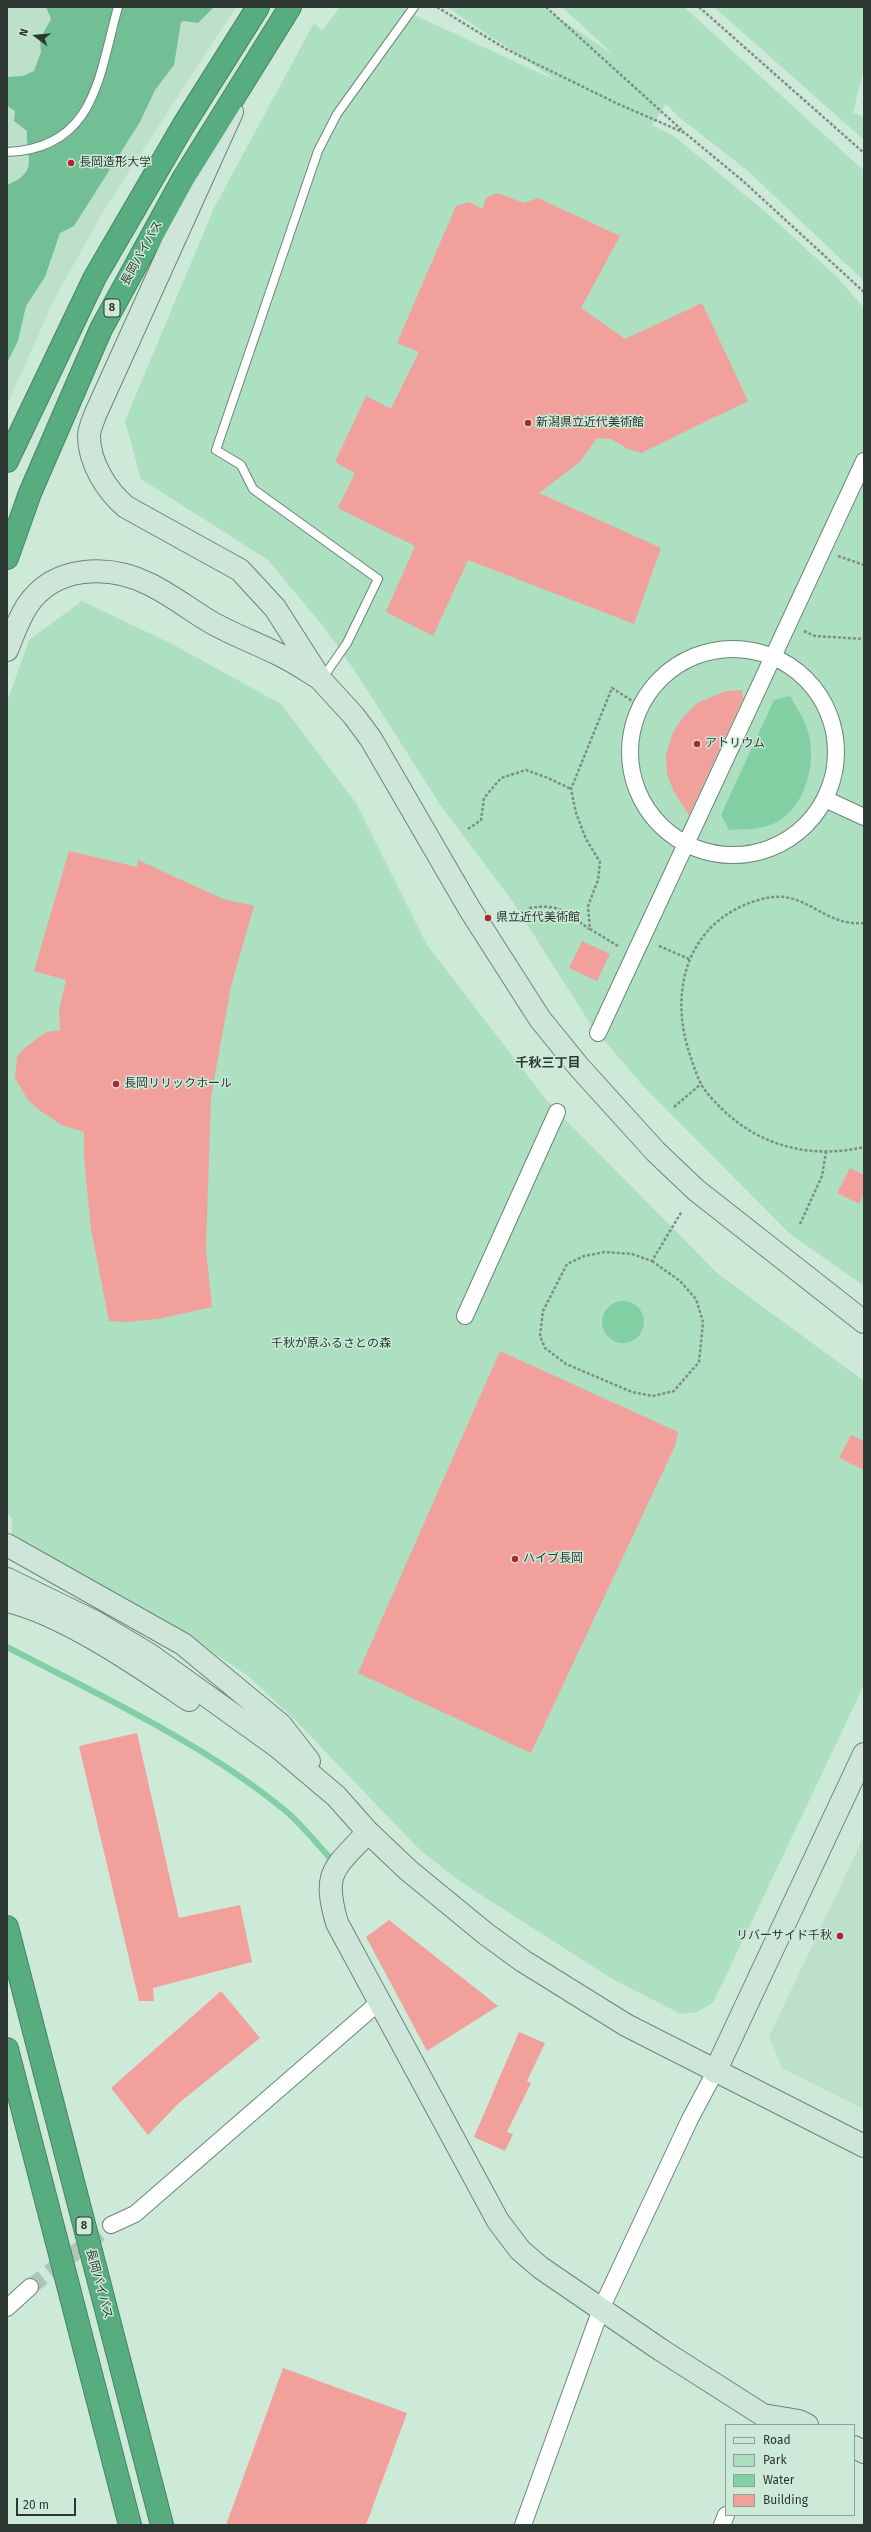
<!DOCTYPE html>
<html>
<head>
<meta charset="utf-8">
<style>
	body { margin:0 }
	#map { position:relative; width:871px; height:2532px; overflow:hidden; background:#cde9d8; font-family:"Fira Sans",sans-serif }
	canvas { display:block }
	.frame { position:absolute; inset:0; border:8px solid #2d3832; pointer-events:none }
	.legend { position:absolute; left:725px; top:2424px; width:130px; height:92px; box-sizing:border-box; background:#cde9d8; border:1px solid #8da296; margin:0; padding:5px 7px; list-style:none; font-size:12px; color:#2d3832 }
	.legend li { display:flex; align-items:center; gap:8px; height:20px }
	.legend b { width:20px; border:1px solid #8da296 }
	.north { position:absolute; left:16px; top:16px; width:40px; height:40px; -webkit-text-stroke:3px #cde9d8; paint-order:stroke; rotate:286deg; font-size:11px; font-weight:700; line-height:16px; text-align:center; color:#2d3832 }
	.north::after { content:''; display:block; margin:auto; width:14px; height:18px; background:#2d3832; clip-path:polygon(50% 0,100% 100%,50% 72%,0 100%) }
	.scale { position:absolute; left:16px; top:2498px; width:60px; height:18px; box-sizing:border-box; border:2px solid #2d3832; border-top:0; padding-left:5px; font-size:12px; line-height:14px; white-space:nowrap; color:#2d3832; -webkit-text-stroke:3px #cde9d8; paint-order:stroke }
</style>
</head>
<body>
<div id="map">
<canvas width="871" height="2532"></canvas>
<div class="frame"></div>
<ul class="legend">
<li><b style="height:5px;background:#cde6d9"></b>Road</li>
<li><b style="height:11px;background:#addfc1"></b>Park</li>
<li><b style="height:11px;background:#82cfa4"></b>Water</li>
<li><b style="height:11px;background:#f2a09b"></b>Building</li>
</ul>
<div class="north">N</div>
<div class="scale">20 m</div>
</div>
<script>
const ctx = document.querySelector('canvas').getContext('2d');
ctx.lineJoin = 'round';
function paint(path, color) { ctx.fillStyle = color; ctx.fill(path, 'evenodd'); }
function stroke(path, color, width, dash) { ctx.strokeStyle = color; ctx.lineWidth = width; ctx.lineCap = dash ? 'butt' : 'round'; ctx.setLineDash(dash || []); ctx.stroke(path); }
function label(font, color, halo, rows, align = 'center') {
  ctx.font = font + ' "Fira Sans","Noto Sans JP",sans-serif'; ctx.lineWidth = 3; ctx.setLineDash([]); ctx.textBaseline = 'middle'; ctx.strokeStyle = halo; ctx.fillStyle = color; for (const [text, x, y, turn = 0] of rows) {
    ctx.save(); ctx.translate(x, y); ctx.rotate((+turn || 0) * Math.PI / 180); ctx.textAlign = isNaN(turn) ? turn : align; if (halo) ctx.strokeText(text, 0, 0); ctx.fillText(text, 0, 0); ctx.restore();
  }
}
paint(new Path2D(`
	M7,7H236L104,210L55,298L7,405Z
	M864,1836V2109L782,2068L769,2037Z`), '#bce0ca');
paint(new Path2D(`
	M340,7H403L410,13L557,81L447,7H542L614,55L562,7H684L864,171V281L748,171L680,118L666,104L652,125L674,136L769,215L839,279L864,308V1286L789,1233L645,1088L591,1025L513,902L441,806L355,671L326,630L268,560L141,479L125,421L214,208L314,23L322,31Z
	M714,7H864V68L853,113L864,116V140Z
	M82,601L172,644L281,704L356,803L427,945L547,1101L718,1274L864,1381V1685L713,2003L697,2012L681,2014L614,1980L461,1882L420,1850L294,1719L247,1675L179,1630L75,1570L12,1537V1519L7,1512V702L29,640Z`), '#addfc1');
paint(new Path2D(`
	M46,7H214L198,23L184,21L181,22L174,65L155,90L140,122L74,226L60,233L45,277L26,306L18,341L7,363V185C41,171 25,157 27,131L14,121L15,111L7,106V77L23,76L34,71L41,52L40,39L51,19Z`), '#73bf95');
paint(new Path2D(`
	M790,696C796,707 805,719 808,732C817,761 806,806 777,822C764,830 744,829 729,830L721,815L774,700Z
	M602 1322a21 21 0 1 1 42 0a21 21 0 1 1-42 0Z`), '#82cfa4');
stroke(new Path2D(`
	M7,1647C99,1695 209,1746 288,1813C303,1826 317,1844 331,1859`), '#82cfa4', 6);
paint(new Path2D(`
	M497,193L524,203L538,198L620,236L581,308L625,339L702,303L748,401L641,453L628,449L611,439L597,438L580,462L539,493L661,548L634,624L468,560L433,636L386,612L415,546L338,508L355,473L335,462L366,396L391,409L419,352L397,343L456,206L469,202L482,209L486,198Z
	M742,690L743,699L689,815L674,792L667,774L666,755L673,732L685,715L697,703L726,691Z
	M69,851L137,867L138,860L223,899L254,906L231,986L211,1097L206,1249L212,1307L158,1319L127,1322L109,1321L91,1229L84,1157V1132L62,1125L42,1112L28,1100L15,1078L17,1057L22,1050L46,1032L60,1030L59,1010L66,980L34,971Z
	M582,941L610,954L597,981L569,968Z
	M850,1168L864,1175V1193L859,1204L837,1193Z
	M500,1351L678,1432L675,1446L531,1753L358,1673Z
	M851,1435L864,1441V1470L839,1458Z
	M137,1733L179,1918L240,1905L252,1962L153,1988L154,2001H139L79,1746Z
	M389,1920L498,2006L427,2051L366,1937Z
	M221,1991L260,2038L180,2102L148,2135L111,2088Z
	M519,2032L545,2043L527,2081L531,2083L507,2132L513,2134L505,2151L474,2137Z
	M283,2368L407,2413L366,2525H226Z`), '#f2a09b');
stroke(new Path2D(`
	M30,2287L111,2225`), '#adc6b7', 16, [16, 8]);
const lane = new Path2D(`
	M7,152C96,149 99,74 118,7
	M322,679L347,643L378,579L253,489L241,465L216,450L318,151L337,114L414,7`);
const street = new Path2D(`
	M630 752a103 103 0 1 1 206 0a103 103 0 1 1-206 0Z
	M825,799L864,817
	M598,1033L864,461
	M465,1316L557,1112
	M111,2225L135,2214L378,2003
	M7,2308L30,2287
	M523,2525L601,2309L690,2119L715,2072
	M722,2525L726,2515`);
const secondary = new Path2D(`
	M232,112L95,415C93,421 89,430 89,436C89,463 107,491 126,507L240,570L275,608L321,680L354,716L371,739L469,908L540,1019L579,1067L656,1152L696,1190L864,1322
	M7,650C13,635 18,620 27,606C54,565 109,564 149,584C170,594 189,609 209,621C231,634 256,643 280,655C293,661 306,670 319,678
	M7,1545L183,1644L281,1725L309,1761
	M7,1579L95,1622L150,1655L278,1747L336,1796L368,1832L408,1870L486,1934L523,1961L626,2025L864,2146
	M7,1601C64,1614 140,1667 189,1700
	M368,1832C334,1869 322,1871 337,1923L498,2221L520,2250L541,2268L661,2350L763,2415L799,2421L807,2425
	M715,2072L864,1754
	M854,2447L864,2452`);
const highway = new Path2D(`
	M7,461L95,277L183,126L258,7
	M7,558L30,493L101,329L183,179L290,7
	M7,1927L162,2525
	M7,2049L130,2525`);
stroke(lane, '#6c8677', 10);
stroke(street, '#6c8677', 18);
stroke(secondary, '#6c8677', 24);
stroke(highway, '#488464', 24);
stroke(new Path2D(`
	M437,7L506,49L618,104L685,133L743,181L864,292
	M546,7L684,132
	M699,7L864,153
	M838,556L864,565
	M804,631L815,636L864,639
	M468,829L481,820L484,798L501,778L526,770L548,778L571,789
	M529,908C559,903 566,912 589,929
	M864,923C822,927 806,887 762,899C687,919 667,991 691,1058C694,1067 697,1076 701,1084C706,1093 715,1102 722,1109C761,1147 812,1159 864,1147
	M618,946L590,929L588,906L598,880L600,862L586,839L576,813L571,789L612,688L640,706
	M659,946L689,959
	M674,1107L701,1084
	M800,1224L822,1176L826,1152
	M652,1261L680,1281L696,1299L703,1322L699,1362L674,1391L653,1396L632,1392L566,1364L545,1348L540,1336L543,1311L567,1264L584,1256L605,1252L632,1254L652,1261L682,1211`), '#7c8f84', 2.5, [3, 2]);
stroke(lane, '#fff', 8);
stroke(street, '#fff', 16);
stroke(secondary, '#cde6d9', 22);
stroke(highway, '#57ad7f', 22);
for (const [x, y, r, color] of [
	[71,163,4,"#b5242e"],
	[528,423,4,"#b5242e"],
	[697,744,4,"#b5242e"],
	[488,918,4,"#b5242e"],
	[116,1084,4,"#b5242e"],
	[515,1559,4,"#b5242e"],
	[840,1936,4,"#b5242e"]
]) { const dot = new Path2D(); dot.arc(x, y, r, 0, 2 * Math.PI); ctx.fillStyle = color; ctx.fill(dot); stroke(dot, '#cde9d8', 1.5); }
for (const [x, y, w] of [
	[112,308,16],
	[84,2226,16]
]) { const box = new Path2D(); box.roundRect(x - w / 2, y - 9, w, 18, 3); ctx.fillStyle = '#cde9d8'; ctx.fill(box); stroke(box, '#2d3832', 1); }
label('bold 11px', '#2d3832', null, [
	["8",112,308],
	["8",84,2226]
]);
label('12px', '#2d3832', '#cde9d8', [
	["長岡造形大学",79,163],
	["新潟県立近代美術館",536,423],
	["アトリウム",705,744],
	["県立近代美術館",496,918],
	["長岡リリックホール",124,1084],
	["ハイブ長岡",523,1559],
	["リバーサイド千秋",832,1936,"right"]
], 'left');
label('12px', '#2d3832', '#cde9d8', [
	["長岡バイパス",142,253,-61],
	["長岡バイパス",99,2284,75]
]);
label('12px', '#183a28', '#cde9d8', [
	["千秋が原ふるさとの森",331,1344]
]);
label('bold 13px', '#2d3832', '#cde9d8', [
	["千秋三丁目",548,1063]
]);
</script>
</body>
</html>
